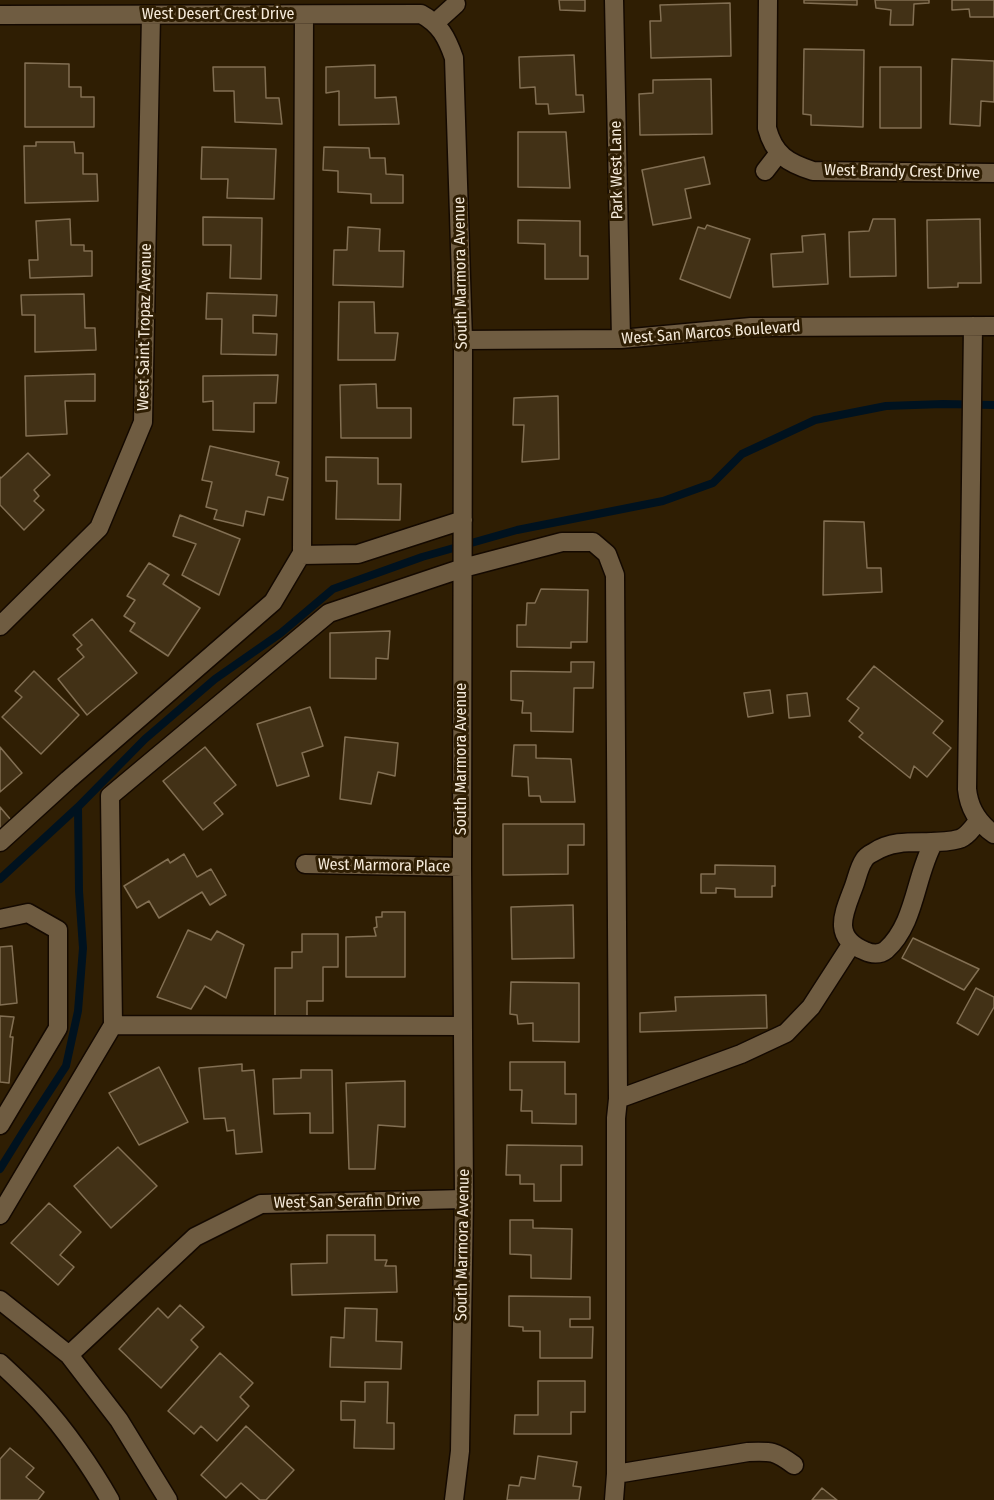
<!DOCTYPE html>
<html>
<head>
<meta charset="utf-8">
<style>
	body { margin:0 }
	canvas { display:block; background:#2f1e03 }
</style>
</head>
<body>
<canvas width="994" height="1500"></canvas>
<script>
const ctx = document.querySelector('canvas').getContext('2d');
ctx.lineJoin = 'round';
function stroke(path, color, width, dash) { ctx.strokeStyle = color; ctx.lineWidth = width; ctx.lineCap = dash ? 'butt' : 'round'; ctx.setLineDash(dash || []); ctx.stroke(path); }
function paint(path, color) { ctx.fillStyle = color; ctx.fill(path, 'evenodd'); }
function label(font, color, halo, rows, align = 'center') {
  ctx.font = font + ' "Fira Sans Condensed",sans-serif'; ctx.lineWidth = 6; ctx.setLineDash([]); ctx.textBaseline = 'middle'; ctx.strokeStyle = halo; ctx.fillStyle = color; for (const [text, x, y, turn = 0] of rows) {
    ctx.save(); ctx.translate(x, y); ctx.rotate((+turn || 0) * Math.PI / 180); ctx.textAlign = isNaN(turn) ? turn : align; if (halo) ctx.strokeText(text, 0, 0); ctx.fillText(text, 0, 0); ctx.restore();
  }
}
stroke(new Path2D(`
	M0,879L78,807
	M0,1169L23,1132L66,1066L78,1011L83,948L79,891L78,807L145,739L215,679L281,633L333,589L422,557L517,530L663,501L713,483L742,454L815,420L886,406L943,404L994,405`), '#00121f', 8);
const building = new Path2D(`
	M559,0H585V11L560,10Z
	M804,0H857V5L804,3Z
	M875,0H929V3L914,4L913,25H890L891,10L876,8Z
	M952,0H994V17H970L969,9L952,10Z
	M730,3L731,56L651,58L650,21H661L660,5Z
	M804,49L864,50L863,127L811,125V115L803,114Z
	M574,55L576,95H583L584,112L549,114L548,104H536L535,87L520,88L519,57Z
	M952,59L994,61V102L981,101L980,126L950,124Z
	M25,63L69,64V87H81V97H94V127H25Z
	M375,65V98L396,97L399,124L339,125V91L326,93V67Z
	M213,67H265L266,98H279L282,124L235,122L234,91H214Z
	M880,67H921V128H880Z
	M711,79L712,134L640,135L639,94L653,93V80Z
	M518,132H566L570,188L518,187Z
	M36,142H74L75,153H83V174H97L98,201L25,203L24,146H36Z
	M202,147L276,149L274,199L227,198L228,179H201Z
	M324,147L369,148L370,158H385L386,174L403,175V203H371V194L338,192V171L323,170Z
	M704,157L710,184L685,189L691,218L653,225L642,170Z
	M203,217L262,218L261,279L230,278L231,245H203Z
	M70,219L71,245H84V251H92V276L30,278L29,260H38L36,221Z
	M873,219H895L896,276L850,277L849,232L869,231Z
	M980,219L981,283H958V287L928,288L927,220Z
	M518,220L580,221V256H588V279H545V244L518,243Z
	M707,225L750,239L730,298L680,279L698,227L705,229Z
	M348,227L380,229L379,251H404L403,287L333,285L334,250H347Z
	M825,234L828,284L773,287L771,254L803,252L802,236Z
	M207,293L277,295L276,316L253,315V333L277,334L276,355L221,354L222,319H206Z
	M84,294L85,328H95L96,350L35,352V315H22L21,295Z
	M339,302H374L375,333H398L395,360H338Z
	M95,374V401H65L67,434L26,436L25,376Z
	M278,375L276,403H254V432L213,430V401L203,402V376Z
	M376,384L377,408H411V438H341L340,385Z
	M558,396L559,459L522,462L524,425H513L514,398Z
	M210,446L279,462L276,475L288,478L283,500L268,497L264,515L246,511L243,526L214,519L217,510L206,507L212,482L202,480Z
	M28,453L50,475L34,490L39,496L34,501L44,510L24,530L0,505V477L1,478Z
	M326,457L378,458V484H401L400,520L336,519L337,481H326Z
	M180,515L240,539L219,595L182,575L196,544L173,536Z
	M824,521L864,522L867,568H881L882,592L823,595Z
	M149,563L169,575L163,584L200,608L168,656L130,631L135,623L124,616L135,600L127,596Z
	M541,589L588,590L587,642H571V648L517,647V625H526L527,603H535Z
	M92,619L137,673L87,715L58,679L84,657L77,649L82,645L73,635Z
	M390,631L388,659L376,658V679L330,678V633Z
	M571,662H594L593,688H574L573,732L531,731V713H522L523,701L511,700V671L571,672Z
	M874,666L943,721L933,733L951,748L927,777L914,766L910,778L859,737L863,733L849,721L859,708L847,699Z
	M34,671L79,715L41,754L2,717L22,697L15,691Z
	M770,690L773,713L748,717L744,693Z
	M807,693L810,716L789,718L787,695Z
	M310,707L323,746L302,753L309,776L277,786L257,724Z
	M345,737L398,743L395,776L378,772L371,804L340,799Z
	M514,745H536V758L571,759L575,802H541L540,796H529L528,777L512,776Z
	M0,747L22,773L0,792Z
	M205,747L236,785L214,803L223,814L203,830L163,781Z
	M0,807L11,820L0,829Z
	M503,824H584V845H568V874L503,875Z
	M184,854L197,877L211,869L226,895L210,905L202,892L159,918L149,901L137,908L124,886L168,859L170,863Z
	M715,865L775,866V886H772V897H735V889L716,888V893H701V874H715Z
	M573,905L574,958L512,959L511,907Z
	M382,912H405V977H346V937L376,936L374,928L377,927L376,917H382Z
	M188,930L211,940L217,931L244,945L226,998L205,986L191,1009L157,997Z
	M302,934H338V967H323V1001H307V1017H275V968H292V952H302Z
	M913,938L979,969L964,990L902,958Z
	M12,946L17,1003L0,1005V947Z
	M511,982L579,983V1042L533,1041V1023L518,1024L517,1015L510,1014Z
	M976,988L994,997V1007L978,1035L957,1023Z
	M766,995L767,1028L640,1032V1013L676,1011L675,997Z
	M0,1016L14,1017L10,1037H13L9,1083L0,1082Z
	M510,1062H565V1094H576V1124L532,1123V1111H521L522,1090H510Z
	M242,1064V1071L254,1070L262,1152L236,1154L234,1130L227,1131L225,1118L204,1119L199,1068Z
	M159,1067L188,1122L139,1145L109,1093Z
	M301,1070H332L333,1133H310V1113L274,1114L273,1079L301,1078Z
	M405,1081V1127L378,1125L375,1169H349L346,1083Z
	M507,1145L582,1146V1165H561V1201H534V1184H520V1175H506Z
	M118,1147L157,1186L111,1228L74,1186Z
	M49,1203L81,1232L60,1255L74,1267L58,1285L11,1243Z
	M510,1220H533V1228L572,1229L571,1279L531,1278V1255L510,1254Z
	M327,1235H375V1260H387L385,1266H396L397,1292L292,1295L291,1264L327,1263Z
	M509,1296L590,1297V1319H570V1327H593L592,1358H540V1331H523V1327L509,1326Z
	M180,1305L204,1327L191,1340L198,1347L161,1388L119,1349L158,1308L168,1318Z
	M345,1308L377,1309L376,1341L402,1342L401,1369L330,1367L331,1337L344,1338Z
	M220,1353L253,1383L240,1397L249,1406L217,1441L201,1426L194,1434L168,1411Z
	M538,1381H585V1412H571V1434H514L515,1415H538Z
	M365,1382H388L387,1423H394V1449L354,1448L355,1420H341V1401L365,1402Z
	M246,1426L294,1470L266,1500H260L241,1483L226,1498L201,1475Z
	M10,1448L34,1468L26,1477L44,1492L38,1500H0V1459Z
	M538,1456L577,1462L573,1486L581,1487L579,1500H507L509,1485L519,1486L521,1477L535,1479Z
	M822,1488L837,1500H812Z`);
paint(building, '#423116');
stroke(building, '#826f53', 1.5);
const minor = new Path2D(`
	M614,0L621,339
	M768,0L767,128C774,155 788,163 813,171L994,173
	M0,15L421,14C440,24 447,38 454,58L463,340L462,867L464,1199L460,1451L454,1500
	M435,23L456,4
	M765,171L779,153
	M973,326L967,789C969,809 978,823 994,834
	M463,340L621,339L751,327L994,326
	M301,555L358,554L463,520
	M0,626L99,528L143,422L151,15
	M0,842L68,780L273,602L302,553L304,15
	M934,842C915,875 916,923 886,950C880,955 871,954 865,951C830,937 845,911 854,886C857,878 859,867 864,860C866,856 870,854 874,852C900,835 932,847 959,839C967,837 974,826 979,820
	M305,864L462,867
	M0,919L28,913L58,930V1028L0,1125
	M113,1025L463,1026
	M618,1099L741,1054L786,1033L811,1007L851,945
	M0,1215L113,1025L110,796L329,613L463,568L562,542H593L607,554L615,575L618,1099L616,1118V1474
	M0,1300L69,1355L119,1420L168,1500
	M69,1355L195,1237L261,1204L464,1199
	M0,1363C13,1375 27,1388 40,1402C65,1429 92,1468 110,1500
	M614,1500L616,1474L748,1452C772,1451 775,1451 794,1465`);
stroke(minor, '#140900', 21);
stroke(minor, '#6f5c41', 18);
label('16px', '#f5eada', '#2f1e03', [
	["West Desert Crest Drive",218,15],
	["Park West Lane",617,170,-91],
	["West Brandy Crest Drive",902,172,1],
	["South Marmora Avenue",461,273,-91],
	["West Saint Tropaz Avenue",145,327,-89],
	["West San Marcos Boulevard",711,333,-4],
	["South Marmora Avenue",462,759,-90],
	["West Marmora Place",384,866,1],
	["West San Serafin Drive",347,1202,-1],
	["South Marmora Avenue",463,1245,-89]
]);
</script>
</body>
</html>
